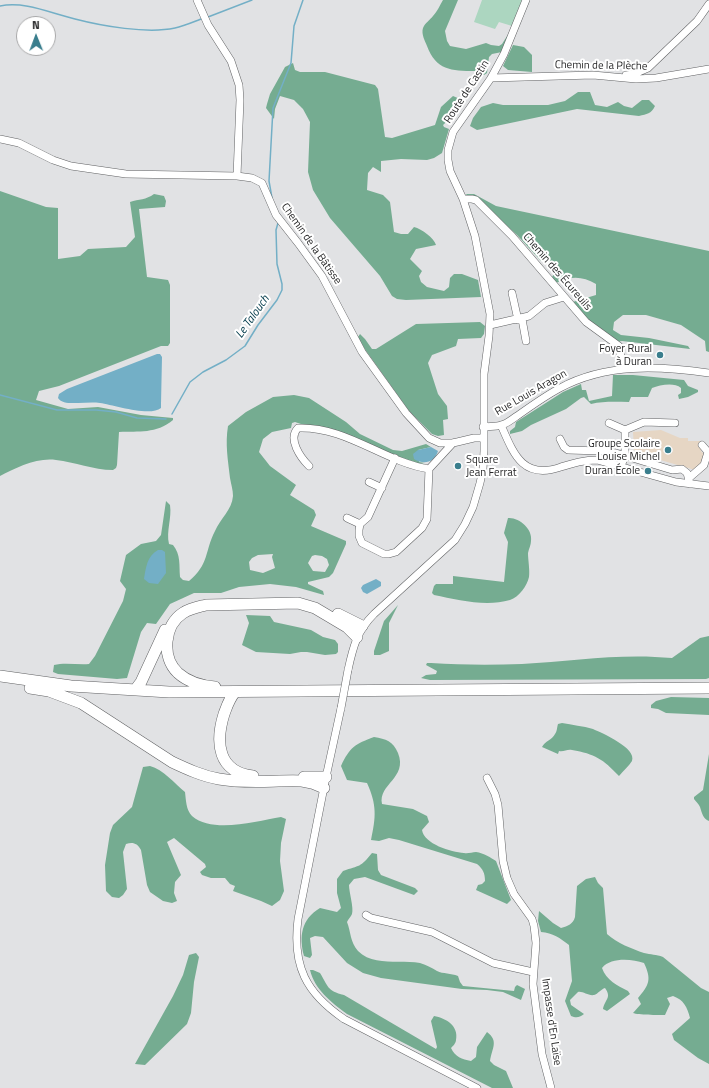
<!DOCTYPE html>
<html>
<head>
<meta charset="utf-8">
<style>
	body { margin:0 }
	#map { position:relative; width:709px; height:1088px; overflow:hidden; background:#e1e2e4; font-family:"Titillium Web",sans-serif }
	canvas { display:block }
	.north { position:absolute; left:16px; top:16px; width:40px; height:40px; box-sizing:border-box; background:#fff; border:1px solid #a8a8a9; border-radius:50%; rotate:359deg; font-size:11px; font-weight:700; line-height:16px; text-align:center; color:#262627 }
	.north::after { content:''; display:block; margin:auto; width:14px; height:18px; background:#3a7e8d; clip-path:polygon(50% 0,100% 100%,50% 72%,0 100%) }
</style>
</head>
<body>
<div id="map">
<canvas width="709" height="1088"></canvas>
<div class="north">N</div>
</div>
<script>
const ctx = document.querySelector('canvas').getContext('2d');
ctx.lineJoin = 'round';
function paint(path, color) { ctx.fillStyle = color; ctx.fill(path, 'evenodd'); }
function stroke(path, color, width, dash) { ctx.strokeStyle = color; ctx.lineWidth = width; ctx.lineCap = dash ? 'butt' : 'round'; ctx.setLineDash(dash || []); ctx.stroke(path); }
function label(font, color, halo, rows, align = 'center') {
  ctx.font = font + ' "Titillium Web",sans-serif'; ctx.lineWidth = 4; ctx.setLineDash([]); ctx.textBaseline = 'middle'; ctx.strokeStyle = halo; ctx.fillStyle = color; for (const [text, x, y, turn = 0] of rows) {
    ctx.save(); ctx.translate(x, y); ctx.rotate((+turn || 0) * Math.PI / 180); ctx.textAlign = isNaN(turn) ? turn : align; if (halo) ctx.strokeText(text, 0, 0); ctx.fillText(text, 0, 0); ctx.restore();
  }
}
paint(new Path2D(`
	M661,430L680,438H688V441H701V451L705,455L703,462L695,470L643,455V453L634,450L633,432Z`), '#e6d6c4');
paint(new Path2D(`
	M482,0H522L512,26L499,22L495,29L474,22Z`), '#acd6c0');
paint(new Path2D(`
	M443,0H458L445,31L447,41L450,46L466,49L486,43L491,45L499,46L502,44L509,33L510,34L502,52L492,54L489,57L487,73L484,75H478L475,71C451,71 436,70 427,46C425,41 421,34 423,28C425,23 430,20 433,16C437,12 440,5 443,0Z
	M513,45L524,47L532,55V72L508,70L503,66Z
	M293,63L295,70L300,72H325L375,85L378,89L385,137L392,138L435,125L441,107L453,96L460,99C459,110 451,118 443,125L444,127L449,129L442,153L434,158L427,160L401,159L381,161V172L373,167L368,173L367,190L383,195L390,202L394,232L401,234H408L414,227C422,229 434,238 436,245L416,249L410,259L422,271L419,276L421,282L427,287L444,291L449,287L450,278L454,274H462L478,280L481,297L406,300L397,299L392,296L380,276L330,218L313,190L308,172L310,122L303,109L294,100L280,96L275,109L274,119L266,108L267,104L270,94L285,67Z
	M578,92H590L595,105L607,107L618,102L624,106L632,108L642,100H649L655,106C651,114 647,114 639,116L577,109L477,130L470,126L473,118L481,107L493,103L503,105H548L565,101Z
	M0,191L46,207L58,208V259L80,256L88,249L126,247L135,237L130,202C139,199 146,200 154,194L164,196L166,201L165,207L139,209L147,277L168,280L170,285V343L168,346H161L59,386L39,391L36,400L68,409L98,407L141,415L173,418V420C156,434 139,431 119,432L117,465L116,468L113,470C93,470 75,462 56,460C38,457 15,468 0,476Z
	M465,194H474L496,206L709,251V352L706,351L705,341L681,325L646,315H623L614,322L613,330L621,335L649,338L688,346L690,349L622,341L611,343L584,324L566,304L596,295V284C582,276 571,276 556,283L552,277L556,271L555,264L549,261H541L517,235L478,200Z
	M480,322L485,326L484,334L481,338L458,339L456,346L432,355L428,363L438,394L447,406L448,419L443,420L444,435L438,436L432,434L409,411L364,348L358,337L360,334L365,339L372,349H376L416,324Z
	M613,375H633L684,380L688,386L698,390V392L688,397L679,399L678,395L681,393V388C674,382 660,385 652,388L648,397H631L629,402C616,402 604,401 591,404L584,397L581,398L566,409L531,425L522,431L510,434V431L515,427L516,422L563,392L581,384L582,390H586L589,401L612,396Z
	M294,395L309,398L346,422L360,434L393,450L402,451L426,444L431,447L418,450L419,462L425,463L420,464L295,422L292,423L291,428L272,432L263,439L259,452L270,466L296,485L290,495L314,510L316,515L311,526L346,541V544L333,573L329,577L308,582V584L323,591L324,595L296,587L270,584L239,587L221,593H194L170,604L156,624L147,623L141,632L127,678L117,679L58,674L53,672L54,665C65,662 77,665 89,664L95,656L123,601L126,589L120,581L126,555L141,544L156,541L161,535L166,501L170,505C172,518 166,531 169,544L173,545C181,555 179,565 180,577L183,580L189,581C209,565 205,550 215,531C220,519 232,510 233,496C233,490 231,484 230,478C228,460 225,444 228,426L246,412L273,397ZM273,554L272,557L275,568L263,573L250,570L249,562L252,558L258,555ZM315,555L322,556L327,559L329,565L325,572L313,571L308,563L312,556Z
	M508,518C519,517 533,529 531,541C531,545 529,548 528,553C528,560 530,570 529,577C527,586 519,597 510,600C486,607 458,600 434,595L432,593L434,586L436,584H453V576L504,582L508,542L504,533Z
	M398,605L389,623V651L380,655H374V651L384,621Z
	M246,615L270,616L274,622L311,630L323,637L335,640L338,644V652L336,654L325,655L307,652H301L290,654L256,652L242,645L249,623Z
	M709,636V678L706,679L430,680L421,678L426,675L436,674L437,671L426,665L427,663H431C461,665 492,665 522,664C572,661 622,653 672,658L700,638Z
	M671,697L709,698V715L666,713L658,709L651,708V705L656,701Z
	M562,723C572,725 583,726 593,729C602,733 637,748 632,761C629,766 623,771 619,776C603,759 595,754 572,750C567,749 564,752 559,751L558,754L542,747C545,741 552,740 555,734C557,732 557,727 558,724Z
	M374,737C386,739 393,741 398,753C408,778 378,784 382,804L413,809L427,816L429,822L422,830C424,844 451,852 464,853C468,854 472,852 476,852C484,853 491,858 496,861L511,900L507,904L476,890L478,885L482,884L485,881C485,873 483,869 477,864L399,840L389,838L379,841L371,840C376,817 377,805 367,783L347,780L341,766C350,747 355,744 374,737Z
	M709,754V821C703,819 702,813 700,807C699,804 696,802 694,799V797L703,790Z
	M150,766C163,769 175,784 185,792C186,800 186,810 192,816C213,834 257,821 281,817L286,819L281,843L280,861L284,891L280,900L272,906L261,901L233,891L235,886L230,884L225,878H211L202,875L200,872L206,867L205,864L174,838L167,842L181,875L175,882L174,893L177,901L172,903L163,901L150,892L147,885L141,850C137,843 133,842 126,844L123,852L127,889L123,895L119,898L112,897L106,891L105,865L110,833L113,825L132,807L143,767Z
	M372,853L377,854L378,870L381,875L415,888L418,891L414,895L365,877L354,879L349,885C349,892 354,908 352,914C351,917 348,919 347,922C351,932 350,942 358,951C374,967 400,959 420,963C427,965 432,968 437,971C443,974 451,973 458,976L460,982L463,986L514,991L515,987L517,985L525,989L521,1000L503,992L487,990L462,989L381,978L363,973L347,963L323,937L315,936L310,938L312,955L310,958L304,956C299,937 301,919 320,908L337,912L341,908L337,893V879L343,871C360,865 360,868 372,853Z
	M595,877L598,883L603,888L607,934C617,943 632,949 644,953C651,955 656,954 663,957L701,988L709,992V1064L698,1058L674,1040L672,1034L690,1018C687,1007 684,1000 673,996L667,998L670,1004L665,1015C658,1015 638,1015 633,1013L641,1004L638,998C649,985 652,980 644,963C632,959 611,957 602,968C606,980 618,986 628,991L630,994L607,1011L603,1009C605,999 612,998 605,988C601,989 598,994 594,995C588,996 583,991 578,992L570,1000L571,1005L584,1014C579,1018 576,1018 571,1016L565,1001L572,981L569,945C560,938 553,933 541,932L538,921L539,911L553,923L561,928C568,926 573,924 575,917L577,886L586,879Z
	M196,953L199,957L194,982L191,1013L187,1024L145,1065L135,1064L173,996L183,975L189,955Z
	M310,970H313L320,973C328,986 327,991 344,995L436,1049L437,1047L431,1021L434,1016C446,1018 459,1026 456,1040C456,1043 453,1046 451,1048C455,1057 462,1059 471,1061L476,1057L477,1047L487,1032C499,1041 492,1048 490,1061L494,1065L506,1071L513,1088H492L347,1014C331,1002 315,990 310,970Z`), '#75ac91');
paint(new Path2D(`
	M157,354H160L162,357L161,404V408C150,417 114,405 100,403C92,402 85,403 78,403C71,403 62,404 58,398L59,394L67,389Z
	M431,447L438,451C434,463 424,465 414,459L413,454L418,450Z
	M158,550H162L165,552L166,573L158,584L149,583L144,579C146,567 147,556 158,550Z
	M376,579L381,582V586L367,594L363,592L361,588L363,585Z`), '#73afc6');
stroke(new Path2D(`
	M0,6C25,1 50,13 75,19C102,26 147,34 175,28C184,26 193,22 201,19
	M208,17L252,0
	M272,198L269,181L273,108L291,63L294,26L303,0
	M0,395L57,410H96L116,412L137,418L166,419
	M172,414L190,382L203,372L226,360L245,346L258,325L277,300L282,290V284L277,264L276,230L278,223`), '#73afc6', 1.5);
const minor = new Path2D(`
	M197,0L208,25L231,61L239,85L240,100L237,176
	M626,75L634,74L648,68L697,21L709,4
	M491,78L593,75L636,79L656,78L709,69
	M0,139L19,143L53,160L71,166L126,174L237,176L252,178L262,183L276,215L298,243L322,276L362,352L406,413L429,438L440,443H453L474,438H483
	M463,199H472L476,200L512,236L586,322L619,346L623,369
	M512,293L518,320
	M522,319L526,341
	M490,325L529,316L545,303L564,297
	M609,423L625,430
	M501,425C514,455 523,480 561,467C574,463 583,460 597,460L676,482L709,486
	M483,427C489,426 496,427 501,425C507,424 512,419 517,416C531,406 545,396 560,388C606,363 659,366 709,373
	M625,430L644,422L675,423
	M560,439L564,447L568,450L601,451L616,453L672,470L682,469L687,473L690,484
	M395,458L368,517L360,524L359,530V536L362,543L384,554H389L396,552L422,528L427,519L429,469
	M309,466C301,458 287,439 298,428C346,426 384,462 429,469
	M621,466L625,456V430
	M429,469L453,443
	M689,478L704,465L708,452L702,445
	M369,482L382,488
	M347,518L360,524
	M348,670C353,647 357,631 374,614L455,540L465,524L473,507L480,483L483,469L484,451V374L489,336L490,314L475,236L463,199L450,171L448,160V150L453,132L491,78L504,54L526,0
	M341,708L326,777L298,919C292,966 306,993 344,1019L477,1088
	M487,778L495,794L498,805L503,861L507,878L514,894L532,919L534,926L536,943L533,984L542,1054L551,1088
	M366,915L371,918L432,932L493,963L533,972`);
const highway = new Path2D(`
	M338,614L362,626
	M0,676L71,686L169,692L709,688
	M215,687C203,686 188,682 178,673C161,657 164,625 183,613C191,608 198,607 206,605L298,603L315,608L347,627L357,637
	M30,688L49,691L81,703L172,762C187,769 202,776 219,779C246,784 275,780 302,781L312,783L324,788
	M135,690L141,682L165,630
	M235,692C229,699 227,706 224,714C215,743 218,772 253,776
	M304,777H326`);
stroke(minor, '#616264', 8);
stroke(highway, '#616264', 12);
stroke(minor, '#fff', 7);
stroke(highway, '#fff', 11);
const minorBridge = new Path2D(`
	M341,708L348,670`);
stroke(minorBridge, '#616264', 8, []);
stroke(minorBridge, '#fff', 7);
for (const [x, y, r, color] of [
	[660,355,4,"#3a7e8d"],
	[668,450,4,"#3a7e8d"],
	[458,466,4,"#3a7e8d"],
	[648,471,4,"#3a7e8d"]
]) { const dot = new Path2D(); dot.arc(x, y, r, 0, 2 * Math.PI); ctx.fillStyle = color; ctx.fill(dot); stroke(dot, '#fff', 1.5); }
label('11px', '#262627', '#fff', [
	["Chemin de la Plèche",601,66,1],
	["Route de Castin",467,92,-57],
	["Chemin de la Bâtisse",311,244,55],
	["Chemin des Écureuils",557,272,49],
	["Rue Louis Aragon",531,393,-30],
	["Impasse d'En Laïse",551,1022,82]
]);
label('11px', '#262627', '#fff', [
	["Foyer Rural",652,349],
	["à Duran",652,362],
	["Groupe Scolaire",660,444],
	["Louise Michel",660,457],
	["Square",466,460,"left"],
	["Jean Ferrat",466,473,"left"],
	["Duran École",640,471]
], 'right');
label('italic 12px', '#043c4c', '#fff', [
	["Le Talouch",253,317,-55]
]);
</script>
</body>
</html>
